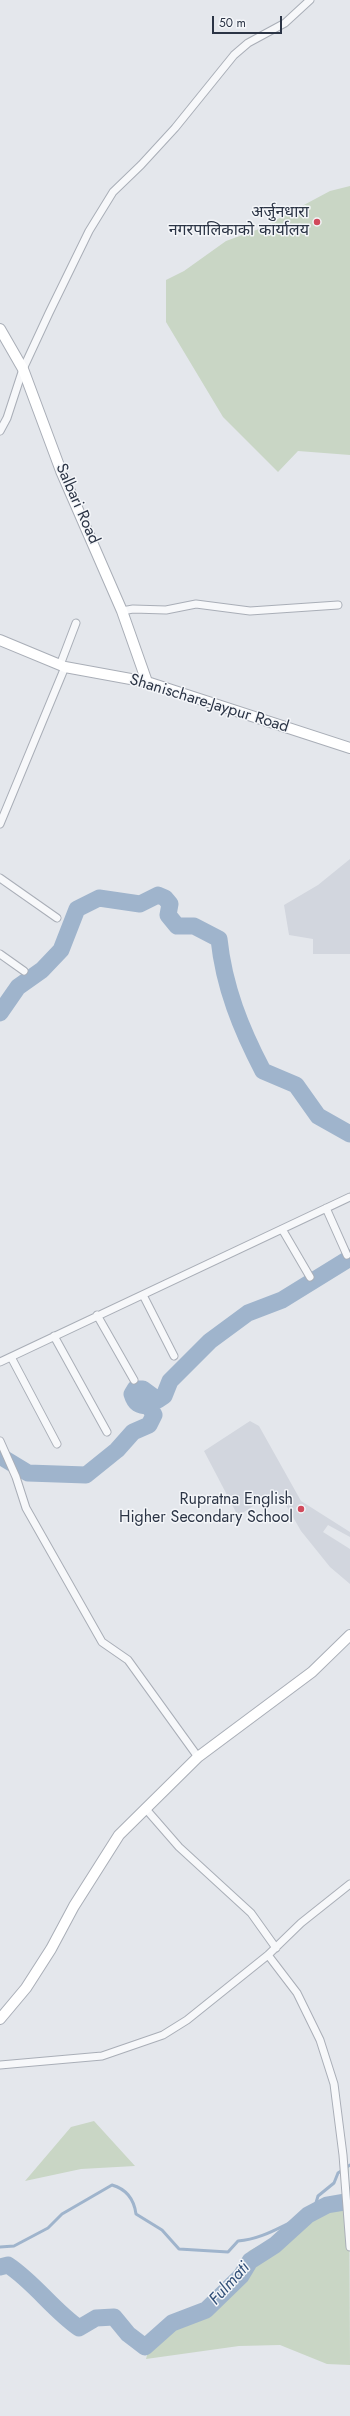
<!DOCTYPE html>
<html>
<head>
<meta charset="utf-8">
<style>
	body { margin:0 }
	#map { position:relative; width:350px; height:2416px; overflow:hidden; background:#e4e7ec; font-family:Jost,sans-serif }
	canvas { display:block }
	.scale { position:absolute; left:212px; top:16px; width:70px; height:18px; box-sizing:border-box; border:2px solid #2b3445; border-top:0; padding-left:5px; font-size:12px; line-height:14px; white-space:nowrap; color:#2b3445; -webkit-text-stroke:3px #f4f6f9; paint-order:stroke }
</style>
</head>
<body>
<div id="map">
<canvas width="350" height="2416"></canvas>
<div class="scale">50 m</div>
</div>
<script>
const ctx = document.querySelector('canvas').getContext('2d');
ctx.lineJoin = 'round';
function paint(path, color) { ctx.fillStyle = color; ctx.fill(path, 'evenodd'); }
function stroke(path, color, width, dash) { ctx.strokeStyle = color; ctx.lineWidth = width; ctx.lineCap = dash ? 'butt' : 'round'; ctx.setLineDash(dash || []); ctx.stroke(path); }
function label(font, color, halo, rows, align = 'center') {
  ctx.font = font + ' Jost,"Noto Sans Devanagari",sans-serif'; ctx.lineWidth = 3; ctx.setLineDash([]); ctx.textBaseline = 'middle'; ctx.strokeStyle = halo; ctx.fillStyle = color; for (const [text, x, y, turn = 0] of rows) {
    ctx.save(); ctx.translate(x, y); ctx.rotate((+turn || 0) * Math.PI / 180); ctx.textAlign = isNaN(turn) ? turn : align; if (halo) ctx.strokeText(text, 0, 0); ctx.fillText(text, 0, 0); ctx.restore();
  }
}
paint(new Path2D(`
	M350,859V954H313V939L289,935L284,905L318,885Z
	M250,1421L259,1426L301,1501L350,1532V1537L328,1525L323,1532L350,1549V1584L330,1567L301,1531L282,1498L274,1492L238,1516L204,1451Z`), '#d2d6de');
paint(new Path2D(`
	M350,186V455L298,451L278,472L223,417L166,322V280L184,271L226,241L259,229L330,191Z
	M94,2121L135,2166L81,2169L25,2181L71,2127Z
	M349,2163L350,2365L327,2364L280,2345L239,2346L146,2359L151,2341L172,2323L206,2310L249,2251L330,2207L344,2206Z`), '#c9d6c5');
stroke(new Path2D(`
	M0,2247L14,2246L48,2228L62,2214L112,2185C126,2189 134,2199 136,2214L162,2230L179,2249L228,2252L238,2241C266,2239 286,2222 313,2213L318,2196L334,2183L338,2173L350,2165`), '#9fb4cc', 3);
stroke(new Path2D(`
	M0,1013L18,987L42,970L61,950L77,909L99,898L140,904L158,895L165,898L170,904L168,915L177,926H194L219,939C224,987 241,1029 263,1071L296,1085L318,1116L350,1134
	M0,1456L28,1473L86,1475L117,1450L133,1432L149,1425L154,1415L149,1406C139,1406 135,1404 132,1394L135,1389H143L158,1400L164,1396L170,1381L210,1341L248,1313L282,1300L350,1258
	M0,2267L8,2265C35,2283 53,2310 79,2328L96,2318L114,2317L128,2334L145,2347L172,2323L206,2310L241,2276L250,2261L275,2245L308,2215L327,2205L350,2201`), '#9fb4cc', 17);
const street = new Path2D(`
	M0,431L7,418L23,369L49,313L89,231L113,192L141,165L175,128L234,55L248,43L285,23L310,0
	M122,611L133,609L166,610L196,604L250,611L338,605
	M60,665L76,623
	M0,824L65,667
	M0,878L57,918
	M0,954L24,971
	M326,1208L347,1255
	M282,1229L310,1277
	M143,1295L174,1356
	M97,1315L134,1380
	M54,1336L107,1432
	M11,1357L57,1444
	M0,1362L350,1197
	M0,1441L16,1477L26,1508L102,1642L128,1660L198,1757
	M145,1808L179,1847L251,1913L276,1948
	M268,1955L297,1993L320,2040L334,2084L343,2155L350,2247
	M0,2065L102,2056L163,2035L187,2020L268,1955L301,1923L350,1884`);
const secondary = new Path2D(`
	M0,329L23,369L61,471L122,611L147,682
	M0,640L65,667L147,682L350,748
	M0,2019L26,1988L51,1949L74,1906L119,1835L198,1757L312,1672L350,1635`);
stroke(street, '#a9aeb7', 9);
stroke(secondary, '#a9aeb7', 12);
stroke(street, '#f7f8fa', 7);
stroke(secondary, '#fff', 10);
for (const [x, y, r, color] of [
	[317,222,4,"#d1495b"],
	[301,1509,4,"#d1495b"]
]) { const dot = new Path2D(); dot.arc(x, y, r, 0, 2 * Math.PI); ctx.fillStyle = color; ctx.fill(dot); stroke(dot, '#f4f6f9', 1.5); }
label('16px', '#2b3445', '#f4f6f9', [
	["अर्जुनधारा",309,213],
	["नगरपालिकाको कार्यालय",309,231],
	["Rupratna English",293,1500],
	["Higher Secondary School",293,1518]
], 'right');
label('16px', '#2b3445', '#f4f6f9', [
	["Salbari Road",77,504,66],
	["Shanischare-Jaypur Road",209,704,17]
]);
label('italic 17px', '#34527a', '#f4f6f9', [
	["Fulmati",230,2284,-48]
]);
</script>
</body>
</html>
